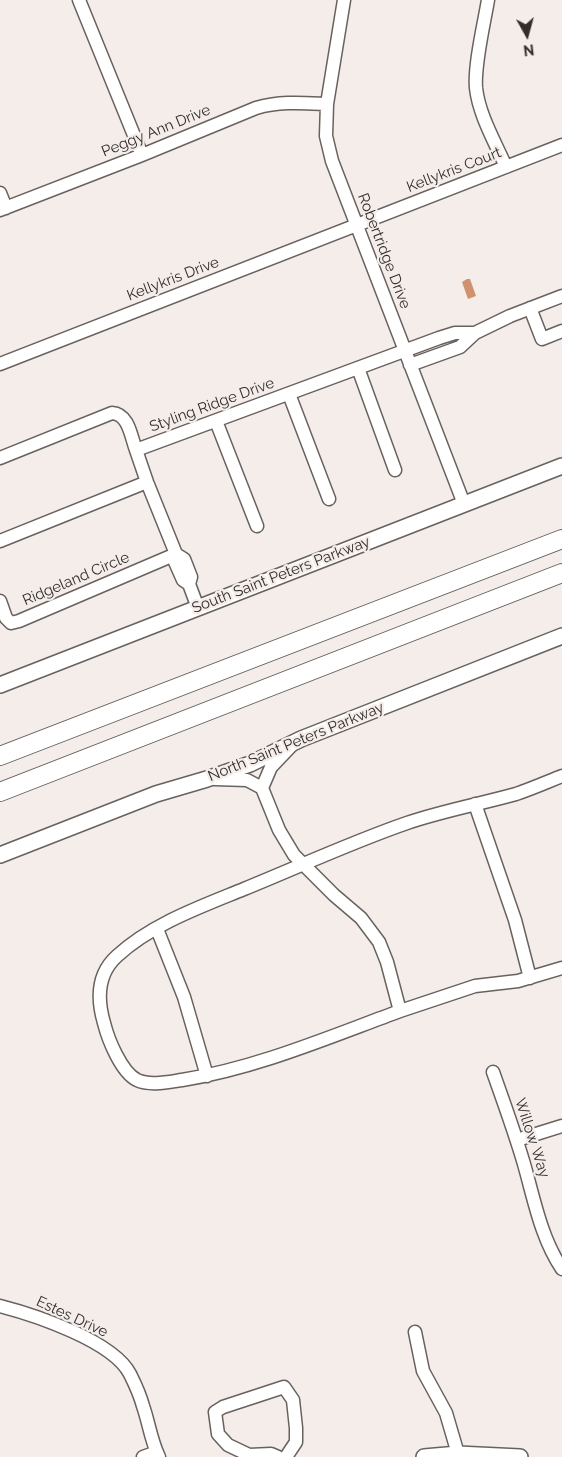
<!DOCTYPE html>
<html>
<head>
<meta charset="utf-8">
<style>
	body { margin:0 }
	#map { position:relative; width:562px; height:1457px; overflow:hidden; background:#f4edea; font-family:Raleway,sans-serif }
	canvas { display:block }
	.north { position:absolute; left:502px; top:10px; width:50px; height:50px; -webkit-text-stroke:4px #f4edea; paint-order:stroke; rotate:173deg; font-size:14px; font-weight:700; line-height:20px; text-align:center; color:#302d2c }
	.north::after { content:''; display:block; margin:auto; width:18px; height:22px; background:#302d2c; clip-path:polygon(50% 0,100% 100%,50% 72%,0 100%) }
</style>
</head>
<body>
<div id="map">
<canvas width="562" height="1457"></canvas>
<div class="north">N</div>
</div>
<script>
const ctx = document.querySelector('canvas').getContext('2d');
ctx.lineJoin = 'round';
function paint(path, color) { ctx.fillStyle = color; ctx.fill(path, 'evenodd'); }
function stroke(path, color, width, dash) { ctx.strokeStyle = color; ctx.lineWidth = width; ctx.lineCap = dash ? 'butt' : 'round'; ctx.setLineDash(dash || []); ctx.stroke(path); }
function label(font, color, halo, rows, align = 'center') {
  ctx.font = font + ' Raleway,sans-serif'; ctx.lineWidth = 4.5; ctx.setLineDash([]); ctx.textBaseline = 'middle'; ctx.strokeStyle = halo; ctx.fillStyle = color; for (const [text, x, y, turn = 0] of rows) {
    ctx.save(); ctx.translate(x, y); ctx.rotate((+turn || 0) * Math.PI / 180); ctx.textAlign = isNaN(turn) ? turn : align; if (halo) ctx.strokeText(text, 0, 0); ctx.fillText(text, 0, 0); ctx.restore();
  }
}
paint(new Path2D(`
	M467,279H470L476,296L468,299L462,282Z`), '#d0916e');
const minor = new Path2D(`
	M79,0L142,155
	M344,0L327,104L326,136L332,161L464,504
	M488,0C484,24 474,65 476,88C479,115 495,142 506,167
	M0,193L6,208
	M0,210L142,155L256,108C280,101 303,103 327,104
	M530,308L542,339L562,331
	M0,364L562,145
	M410,365L460,347L475,333L510,316L562,296
	M358,368L395,470
	M289,394L329,499
	M216,421L257,526
	M0,458L112,413C129,414 131,437 136,450
	M0,541L147,482
	M0,601L6,618L11,623L19,621L176,554L184,559L191,577L189,584
	M198,608L189,584L183,580L175,562L176,554L147,482L136,450L439,338L455,333H475
	M215,779L247,780L262,788L279,830L294,855L334,895L361,918L379,942L387,962L400,1011L475,986L518,981L562,968
	M262,788L271,767L291,746
	M475,804L515,920L530,978
	M157,929L184,997L207,1076
	M400,1011C329,1037 257,1068 182,1080C168,1082 150,1086 137,1080C121,1072 108,1039 104,1023C97,999 97,974 117,956C152,924 200,907 244,889C298,867 352,842 407,823C442,811 480,804 516,794C531,789 547,782 562,776
	M493,1072C504,1103 515,1133 524,1164C534,1199 541,1238 562,1269
	M517,1140L562,1126
	M0,1306C35,1315 113,1341 130,1374C135,1384 140,1395 143,1406C149,1423 151,1441 159,1457
	M415,1332L423,1371L446,1413L458,1454
	M143,1457L157,1452
	M278,1457L271,1454L249,1455L228,1445L218,1434L215,1412L223,1407L284,1387L293,1400L296,1428V1442L286,1457`);
const major = new Path2D(`
	M0,685L562,466
	M0,855L156,794L207,779L250,764L301,739L562,636
	M424,1457L458,1454L520,1457`);
const highway = new Path2D(`
	M0,756L562,539
	M0,792L562,573`);
stroke(minor, '#68625f', 15);
stroke(major, '#68625f', 18);
stroke(highway, '#68625f', 20);
stroke(minor, '#fff', 12);
stroke(major, '#fff', 15);
stroke(highway, '#fff', 18);
label('15px', '#302d2c', '#f4edea', [
	["Peggy Ann Drive",156,131,-22],
	["Kellykris Court",454,170,-21],
	["Robertridge Drive",384,251,69],
	["Kellykris Drive",173,279,-21],
	["Styling Ridge Drive",212,405,-20],
	["South Saint Peters Parkway",281,575,-21],
	["Ridgeland Circle",76,579,-23],
	["North Saint Peters Parkway",296,742,-22],
	["Willow Way",532,1138,72],
	["Estes Drive",72,1317,25]
]);
</script>
</body>
</html>
